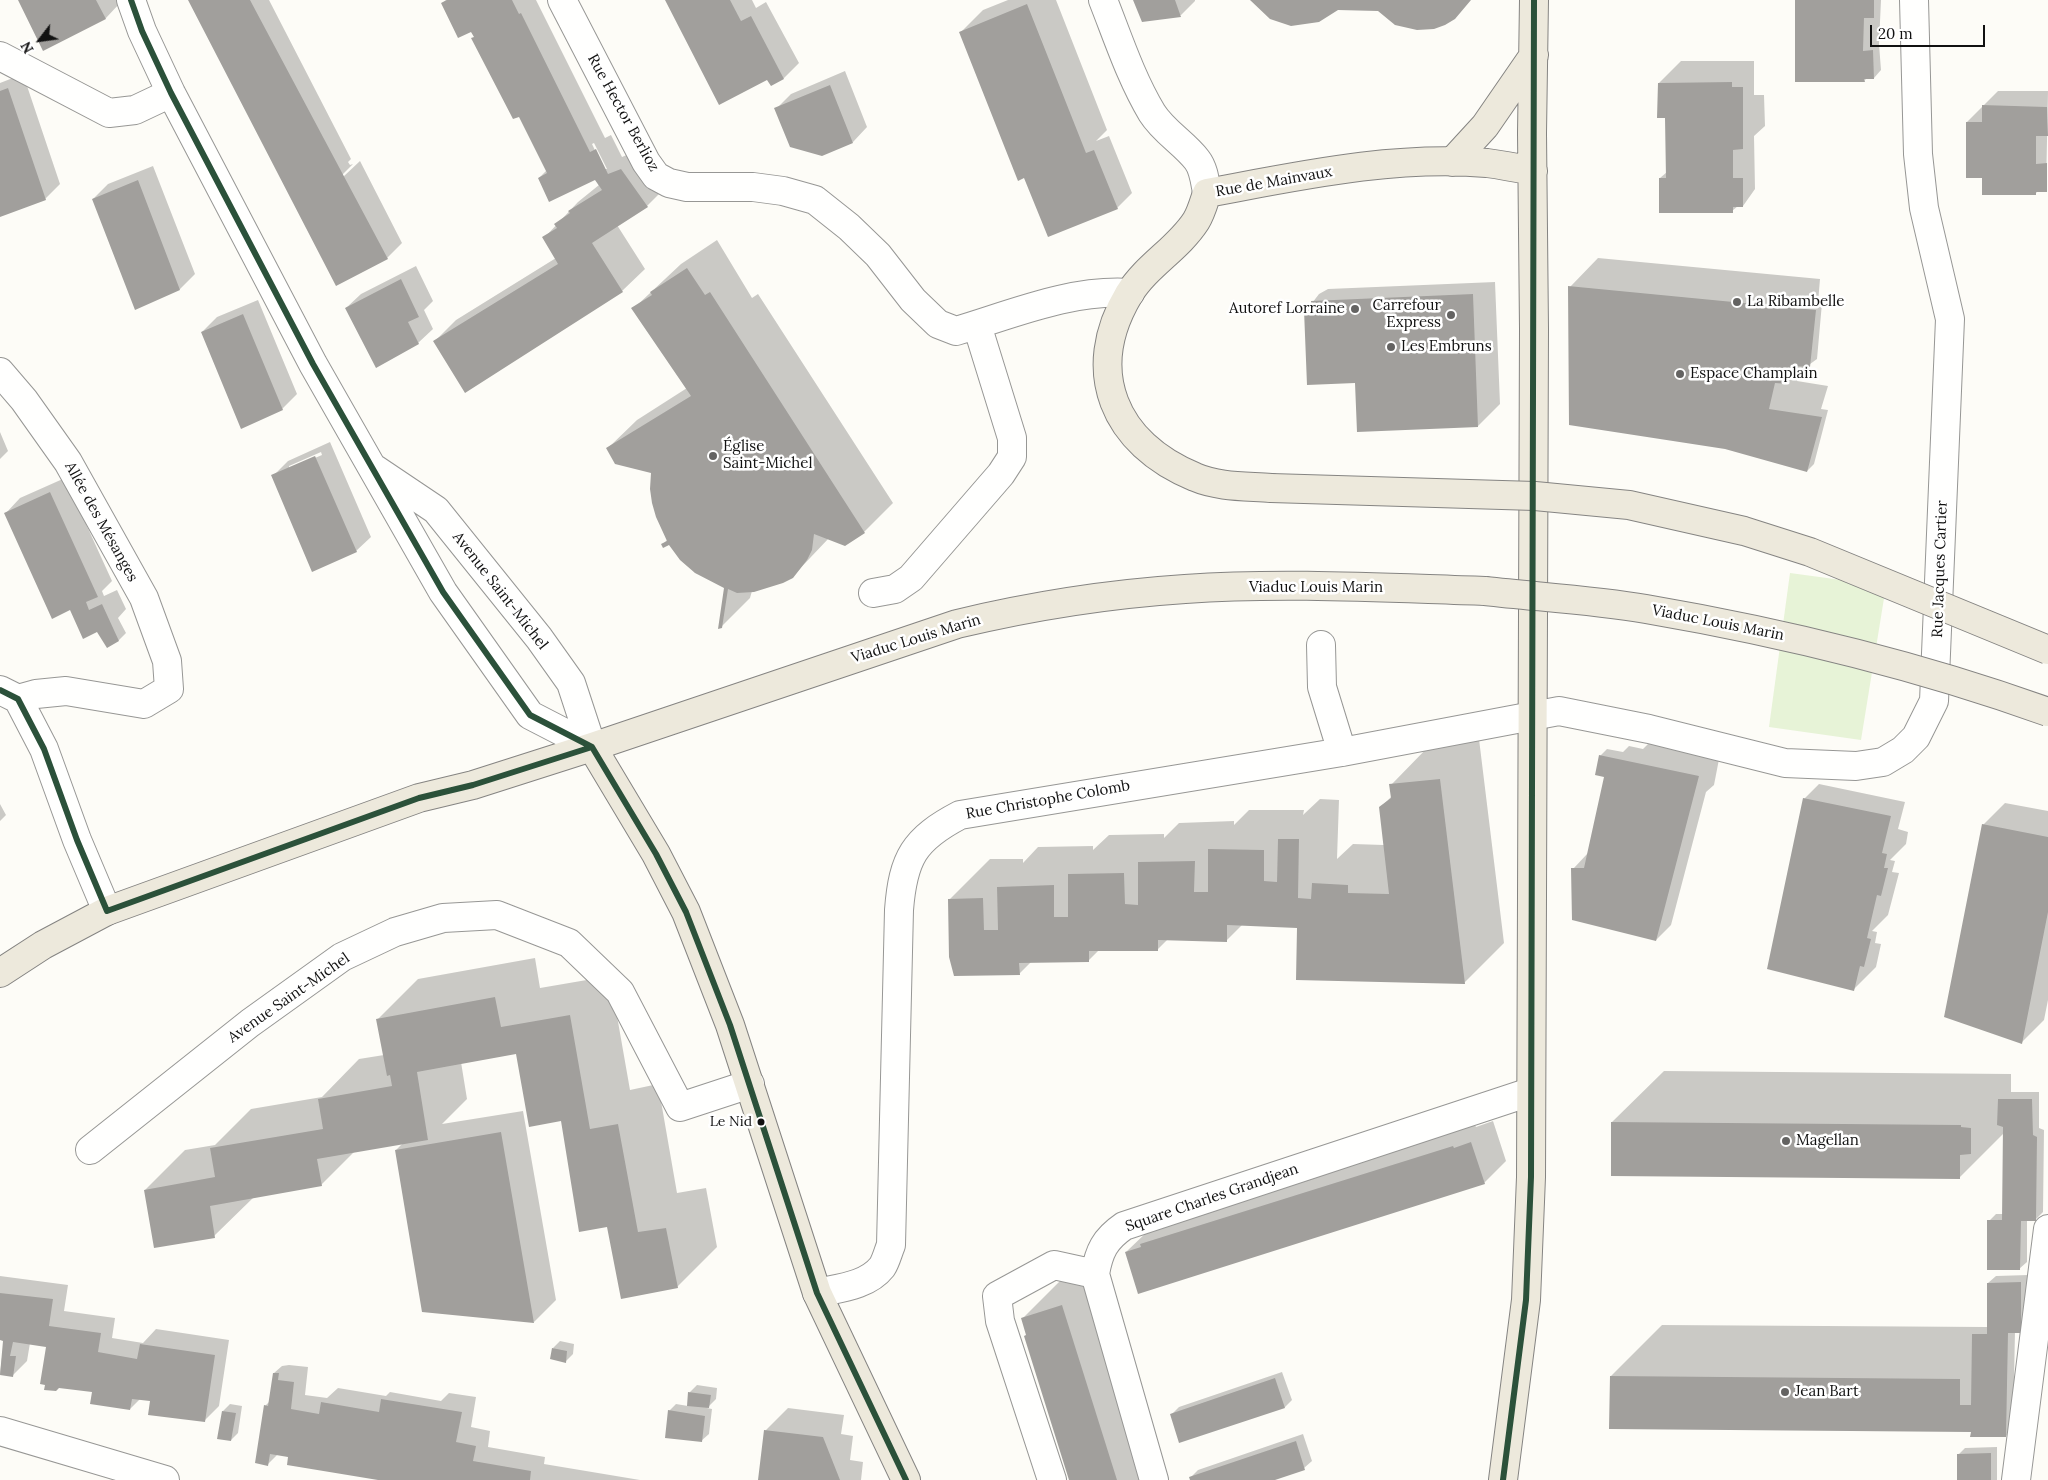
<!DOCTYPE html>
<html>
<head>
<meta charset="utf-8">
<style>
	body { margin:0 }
	#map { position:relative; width:2048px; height:1480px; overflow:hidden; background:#fdfcf7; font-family:Lora,serif }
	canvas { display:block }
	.north { position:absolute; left:15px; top:15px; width:50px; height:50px; -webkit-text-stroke:4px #fff; paint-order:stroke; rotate:240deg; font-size:14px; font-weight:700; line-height:20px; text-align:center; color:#111 }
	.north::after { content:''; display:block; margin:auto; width:18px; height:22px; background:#111; clip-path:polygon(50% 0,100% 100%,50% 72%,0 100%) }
	.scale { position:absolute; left:1870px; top:25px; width:115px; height:22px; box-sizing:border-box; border:2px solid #111; border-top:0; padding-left:6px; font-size:15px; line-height:18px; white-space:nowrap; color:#111; -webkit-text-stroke:4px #fff; paint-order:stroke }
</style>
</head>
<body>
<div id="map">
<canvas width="2048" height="1480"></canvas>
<div class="north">N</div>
<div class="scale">20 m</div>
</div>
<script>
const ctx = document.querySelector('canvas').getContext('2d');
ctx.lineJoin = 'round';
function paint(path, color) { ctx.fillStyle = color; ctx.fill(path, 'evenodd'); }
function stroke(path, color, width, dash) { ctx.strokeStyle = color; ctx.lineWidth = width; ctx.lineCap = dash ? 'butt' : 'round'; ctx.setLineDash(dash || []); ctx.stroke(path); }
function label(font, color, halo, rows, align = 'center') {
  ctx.font = font + ' Lora,serif'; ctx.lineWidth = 5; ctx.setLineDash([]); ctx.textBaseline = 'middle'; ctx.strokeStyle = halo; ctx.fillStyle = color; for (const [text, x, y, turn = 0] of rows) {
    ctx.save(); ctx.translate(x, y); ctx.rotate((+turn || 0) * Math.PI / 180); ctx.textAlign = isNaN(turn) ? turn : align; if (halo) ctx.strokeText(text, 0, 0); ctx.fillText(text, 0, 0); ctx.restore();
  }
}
paint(new Path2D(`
	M1790,573L1886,586L1861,740L1769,727Z`), '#e7f3d7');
paint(new Path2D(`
	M19,0H119L120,3L106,18L44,49Z
	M189,0H269L351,159L348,162L350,165L353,164L343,174V177L360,161L402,243L387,258Z
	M446,0H536L605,138L611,135L622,157L643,148L669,184L647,206L617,225L645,269L622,291L434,342L456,320L556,258L544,238L578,202L599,185L595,179L539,178L547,170L519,115L471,30L442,3ZM594,143L607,169H604L592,144Z
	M666,0H752L756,8L766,2L799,63L784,78L771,84L768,78Z
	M1008,0H1056L1107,130L1096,141L1109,136L1132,193L1117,208L961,32L983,10Z
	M1135,0H1195V1L1181,15L1143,21Z
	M1796,0H1881L1879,44L1881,70L1874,78H1867L1864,81Z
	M1681,61H1754V95H1764L1765,126L1754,136L1755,189L1743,206H1738L1732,211L1660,178L1667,172V116L1659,83Z
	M845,71L867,127L853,142L776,109L791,94Z
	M23,74L60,184L45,199L0,212V83Z
	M1998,91H2048L2046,191H2038L2036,193L1983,177L1967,122Z
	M153,166L195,274L180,289L135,308L93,199L108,184Z
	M717,240L752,298L758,294L893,503L864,532L845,544L829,538L792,577L752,591L750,598L721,627L726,587L669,543L663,544L668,539L652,472L608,448L637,420L687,388L633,309L681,264Z
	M1598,258L1820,279L1818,303H1822L1817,359L1799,372L1797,381L1828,386L1821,409L1828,410L1814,464L1807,471L1570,287Z
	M416,266L433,301L424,310L433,329L418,343L346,308L361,294Z
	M1495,282L1500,404L1478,426L1357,382L1306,311L1319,294L1328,289Z
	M258,300L297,394L282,409L202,332L217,317Z
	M0,432L8,451L0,459Z
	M330,442L371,537L356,551L273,476L288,461ZM321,452L322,455L289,469V466Z
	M65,478L112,581L102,591L104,596L117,590L126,609L118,618L126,633L119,640L107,646L99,632L70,608L6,513L20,498Z
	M1479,739L1504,943L1464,983L1299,926L1243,924L1226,941L1168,939L1157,950H1099L1088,961L1031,962L1019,974L950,899L990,859H1023V863L1038,847L1093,846V850L1109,835L1164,834V838L1179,823L1234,821V825L1249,810H1304L1303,815L1320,799L1339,800L1337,859L1353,844L1384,845L1380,808L1392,796L1391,785L1430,745Z
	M1652,740L1720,754L1714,785L1706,792L1671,925L1656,940L1573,869L1588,853L1605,776L1600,756L1607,749L1623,752L1629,746L1643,749Z
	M1819,784L1905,802L1898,829L1908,832L1906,844L1890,860L1895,861L1892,872L1899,873L1888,915L1872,931L1877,932L1875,943L1881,944L1876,967L1854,989L1804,799Z
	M2005,803L2048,811V1000L2044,1020L2022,1042L1983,825Z
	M0,804L6,815L0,821Z
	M535,958L540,988L610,976L630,1090L658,1084L677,1193L706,1188L717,1247L677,1287L608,1225L562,1119L517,1052L461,1062L467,1099L442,1124L523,1111L556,1300L534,1322L396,1150L403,1143L355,1151L321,1185L254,1197L214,1236L145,1190L185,1150L215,1145L251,1109L322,1097L359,1059L384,1055L378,1019L418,979Z
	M1664,1071L2011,1074V1092H2039V1128L2044,1130L2043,1212L2036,1219H2027V1262L2019,1269L1989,1221L1996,1214H2003L2004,1133L1960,1177L1612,1122Z
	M1493,1121L1506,1161L1484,1183L1126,1252L1149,1230L1164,1222L1475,1125L1476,1127Z
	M1102,1266L1169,1480H1070L1022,1319L1062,1279Z
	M2028,1275L2027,1324L2020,1331H2015L2013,1428L2006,1436L1611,1376L1662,1325L1988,1327V1283L1996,1276Z
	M0,1276L68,1285L64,1311L115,1318L112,1338L143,1343L156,1329L229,1340L219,1406L204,1421L151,1400L140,1399L130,1409L93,1391L46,1384L48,1346L30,1343L27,1361L12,1376L0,1374L4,1340L0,1339Z
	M560,1341L574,1344L573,1354L566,1361L553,1348Z
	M289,1365L308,1367L305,1395L327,1398L338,1388L386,1396L390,1392L441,1401L449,1393L476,1397L471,1427L490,1431L488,1447L545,1457L544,1464L640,1480H381L278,1454L268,1464L265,1406L270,1401L274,1373L282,1366Z
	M1282,1372L1292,1400L1285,1407L1171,1415L1179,1407Z
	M697,1385L717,1388L716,1399L707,1408L712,1409L709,1434L701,1441L669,1411L676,1404L688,1406L690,1392Z
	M230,1404L242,1406L238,1433L231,1440L223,1411Z
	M788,1408L844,1415L841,1434L853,1436L850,1460L863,1462L861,1480H759L765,1431Z
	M1303,1434L1312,1461L1304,1468L1271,1480H1192L1191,1477L1198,1470Z
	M1997,1447V1480H1958V1455L1965,1448Z`), '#0003');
paint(new Path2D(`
	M18,0H96L106,19L43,51Z
	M188,0H250L388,259L336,286Z
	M447,0H512L519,14L521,13L590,152L596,149L608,174L621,169L648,207L592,243L623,292L465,393L433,341L558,264L542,237L557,228L554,224L570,213L568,211L602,190L595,180L549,202L538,178L547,173L519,117L513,119L471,38L474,37L471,32L458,38L441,3Z
	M665,0H730L741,21L751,16L784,79L771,86L767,80L719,105Z
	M1133,0H1175L1181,17L1142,22Z
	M1250,0H1471L1455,19L1445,25L1434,29L1417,30L1395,25L1378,11L1338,10L1319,22L1291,26L1270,19Z
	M1795,0H1874V18H1864L1863,51L1873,50L1874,79H1864L1865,82H1795Z
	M1027,4L1086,153L1094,150L1118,209L1048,237L1024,178L1018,181L959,32Z
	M1732,82V87H1743V149L1733,150V178H1743V207H1733V213H1659V178H1666L1665,118H1657L1658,83Z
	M830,85L853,143L822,156L790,147L774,108Z
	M8,88L46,200L0,217V91Z
	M1982,105L2047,107L2048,136H2036V164L2047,163V192H2036V195H1982V178H1966V122H1982Z
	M138,180L180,290L135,310L92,199Z
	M687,268L705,295L710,292L865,533L845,546L814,534L812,550L807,560L793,578L783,583L754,592L737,593L728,589L722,628L718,629L724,588L695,573L680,560L669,545L663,548L661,544L667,541L656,517L652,503L650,489L651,473L615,464L606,448L691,396L631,308L652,295L650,292Z
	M401,279L419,317L408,322L419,344L376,368L345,308Z
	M1568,286L1816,310L1810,367L1792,366L1789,384L1775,383L1769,409L1822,417L1807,472L1725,449L1569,425Z
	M1473,294L1478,427L1357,432L1355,383L1307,385L1304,310H1311V301Z
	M243,314L283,410L241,429L201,332Z
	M315,456L357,552L312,572L271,475Z
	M50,492L98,597L86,602L89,610L102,604L119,641L107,648L97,632L83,639L70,610L52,619L4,513Z
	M1599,755L1699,776L1656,941L1572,920L1571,868H1584L1604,777L1595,775Z
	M1440,779L1465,984L1296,980L1297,928L1227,925V942L1158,940V951H1089V962L1019,963L1020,975L954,976L949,957L948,899L983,898L984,930H998L997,887L1054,885V917H1068V874L1124,873L1125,904L1138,905V862L1195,861L1194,892H1208V849L1264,850V881L1277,882L1278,839H1299L1298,898L1311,899L1312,883L1348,885V893L1389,894L1379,807L1391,798L1389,784Z
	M1803,798L1891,816L1882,853L1887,854L1884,868H1888L1881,896L1877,895L1867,938L1871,939L1864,967L1860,966L1854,991L1767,969Z
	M1982,824L2048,837V912L2022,1044L1944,1017Z
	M495,997L501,1027L570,1015L590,1129L618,1124L638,1232L666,1228L678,1288L621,1299L607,1227L579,1232L561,1121L529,1127L516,1054L417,1072L428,1140L317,1159L322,1186L210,1206L215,1238L154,1248L144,1190L215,1177L210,1148L323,1129L318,1099L392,1086L390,1075L387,1076L376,1019Z
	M1998,1099H2032L2033,1135L2037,1137L2036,1221H2021L2020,1270H1987V1220H2002L2003,1127L1997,1125Z
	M1611,1122L1961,1125V1127L1971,1128V1154L1960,1155V1179L1611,1176Z
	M501,1132L534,1323L422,1312L395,1150Z
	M1471,1142L1485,1184L1138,1294L1125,1252L1141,1247L1140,1244L1453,1146L1454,1148Z
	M2021,1282V1333H2008L2006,1437H1970L1971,1432L1609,1429L1610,1376L1960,1379V1405H1971L1972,1334H1987V1283Z
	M0,1293L53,1299L49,1326L101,1333L98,1352L137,1359L140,1344L215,1355L205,1422L148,1415L150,1401L132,1399L130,1410L90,1404L92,1392L59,1388L56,1391L44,1390L45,1385L40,1384L46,1347L13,1342L10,1356H16L13,1377L0,1375L3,1341L0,1340Z
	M1062,1305L1117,1480H1069L1024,1336L1026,1335L1021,1318Z
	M552,1348L567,1351L566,1363L550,1359Z
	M273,1373H279L278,1380L294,1382L291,1409L319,1414L321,1402L379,1412L381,1399L462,1412L456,1442L476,1446L473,1461L531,1471L530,1480H378L287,1465L288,1457L270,1454L268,1466L255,1463L264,1405L268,1406Z
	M1275,1378L1285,1408L1179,1443L1170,1414Z
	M688,1392L711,1395L709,1408L687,1406Z
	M668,1410L705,1416L702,1442L665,1438Z
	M222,1411L236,1413L231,1441L217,1439Z
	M764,1430L823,1437L840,1480H758Z
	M1296,1441L1305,1470L1275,1480H1190L1189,1477Z
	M1991,1453V1480H1957V1454Z`), '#a19f9c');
const minor = new Path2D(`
	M131,0L142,31L171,93L313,364L443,592L530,715L592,747
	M562,0L646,162L656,176L669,183L687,187H753L783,191L815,200L849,227L878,255L913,300L938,324L956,331C1013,314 1071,289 1130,293
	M1103,0C1118,38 1131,78 1152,113C1164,132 1184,143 1197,160C1204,169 1205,182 1207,193
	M0,56L109,113L135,110L171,93
	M0,372L24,400L68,462L144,598L167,661L169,689L144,704L66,691L36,694L18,699L0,690
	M375,469L436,510L539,638L571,683L592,747
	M873,593L895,589L911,578L1001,474L1012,457V438L977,325
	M1321,645L1322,687L1342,752
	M18,699L44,749L77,840L107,911
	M90,1150L250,1023L342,957L395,932L443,918L497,915L569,943L620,992L680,1107L750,1084
	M817,1293C839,1288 867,1286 882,1267C886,1261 888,1252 891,1245L899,910C903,858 914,839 960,815L1342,752L1559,711L1649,729L1785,763L1856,766L1883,762L1903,750L1916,737L1934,701L1950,319L1924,208L1918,154L1914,0
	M0,1431L165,1480
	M1052,1480L1000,1321L997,1296L1054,1265L1095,1274
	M1154,1480L1095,1274C1099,1251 1105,1239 1124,1226L1530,1092
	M2016,1480L2048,1229`);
const major = new Path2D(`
	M1452,162L1485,126L1534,55
	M1271,488C1246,486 1218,487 1195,477C1114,444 1083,371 1129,294C1147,265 1178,249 1196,221C1201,213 1204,202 1207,193C1299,176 1394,155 1487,163C1502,165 1518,168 1533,171
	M592,747L656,854L686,912L730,1025L817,1293L906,1480
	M0,973L43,945L107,911L419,798L473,785L592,747L957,624C1032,606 1109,594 1185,589C1285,582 1385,588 1485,591
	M1503,1480L1526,1300L1531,1177L1534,329L1532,133L1534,0`);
stroke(minor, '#979795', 30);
stroke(major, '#858482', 30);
stroke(minor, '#fffffe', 28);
stroke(major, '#ede9dc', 28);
const majorBridge = new Path2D(`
	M1271,488L1535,496L1629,505L1744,531L1810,552L2048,650
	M1485,591C1538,597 1593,600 1646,609C1780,632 1920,666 2048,712`);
stroke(majorBridge, '#858482', 30, []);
stroke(majorBridge, '#ede9dc', 28);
stroke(new Path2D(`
	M131,0L142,31L171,93L313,364L443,592L530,715L592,747L656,854L686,912L730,1025L817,1293L906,1480
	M0,690L18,699L44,749L77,840L107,911L419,798L473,785L592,747
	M1503,1480L1526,1300L1531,1177L1534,0`), '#2b513a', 6);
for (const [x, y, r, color] of [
	[1737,302,5,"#646362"],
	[1355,309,5,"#646362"],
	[1451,315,5,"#646362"],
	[1391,347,5,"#646362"],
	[1680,374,5,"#646362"],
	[713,456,5,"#646362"],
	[761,1122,4.5,"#111"],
	[1786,1141,5,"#646362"],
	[1785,1392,5,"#646362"]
]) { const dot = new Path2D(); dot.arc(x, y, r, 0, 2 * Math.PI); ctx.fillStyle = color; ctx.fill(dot); stroke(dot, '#fff', 2); }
label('14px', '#111', '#fff', [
	["Le Nid",752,1122]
], 'right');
label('15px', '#111', '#fff', [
	["Rue Hector Berlioz",623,113,61],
	["Rue de Mainvaux",1274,182,-10],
	["Allée des Mésanges",101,522,61],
	["Rue Jacques Cartier",1940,569,-88],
	["Viaduc Louis Marin",1316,588],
	["Avenue Saint-Michel",500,591,52],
	["Viaduc Louis Marin",1718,623,11],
	["Viaduc Louis Marin",916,639,-17],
	["Rue Christophe Colomb",1048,800,-10],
	["Avenue Saint-Michel",289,998,-35],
	["Square Charles Grandjean",1212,1198,-19]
]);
label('15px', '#111', '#fff', [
	["La Ribambelle",1747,302],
	["Carrefour",1441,306,"right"],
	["Express",1441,323,"right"],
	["Autoref Lorraine",1345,309,"right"],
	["Les Embruns",1401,347],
	["Espace Champlain",1690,374],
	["Église",723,447],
	["Saint-Michel",723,464],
	["Magellan",1796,1141],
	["Jean Bart",1795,1392]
], 'left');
</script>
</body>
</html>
